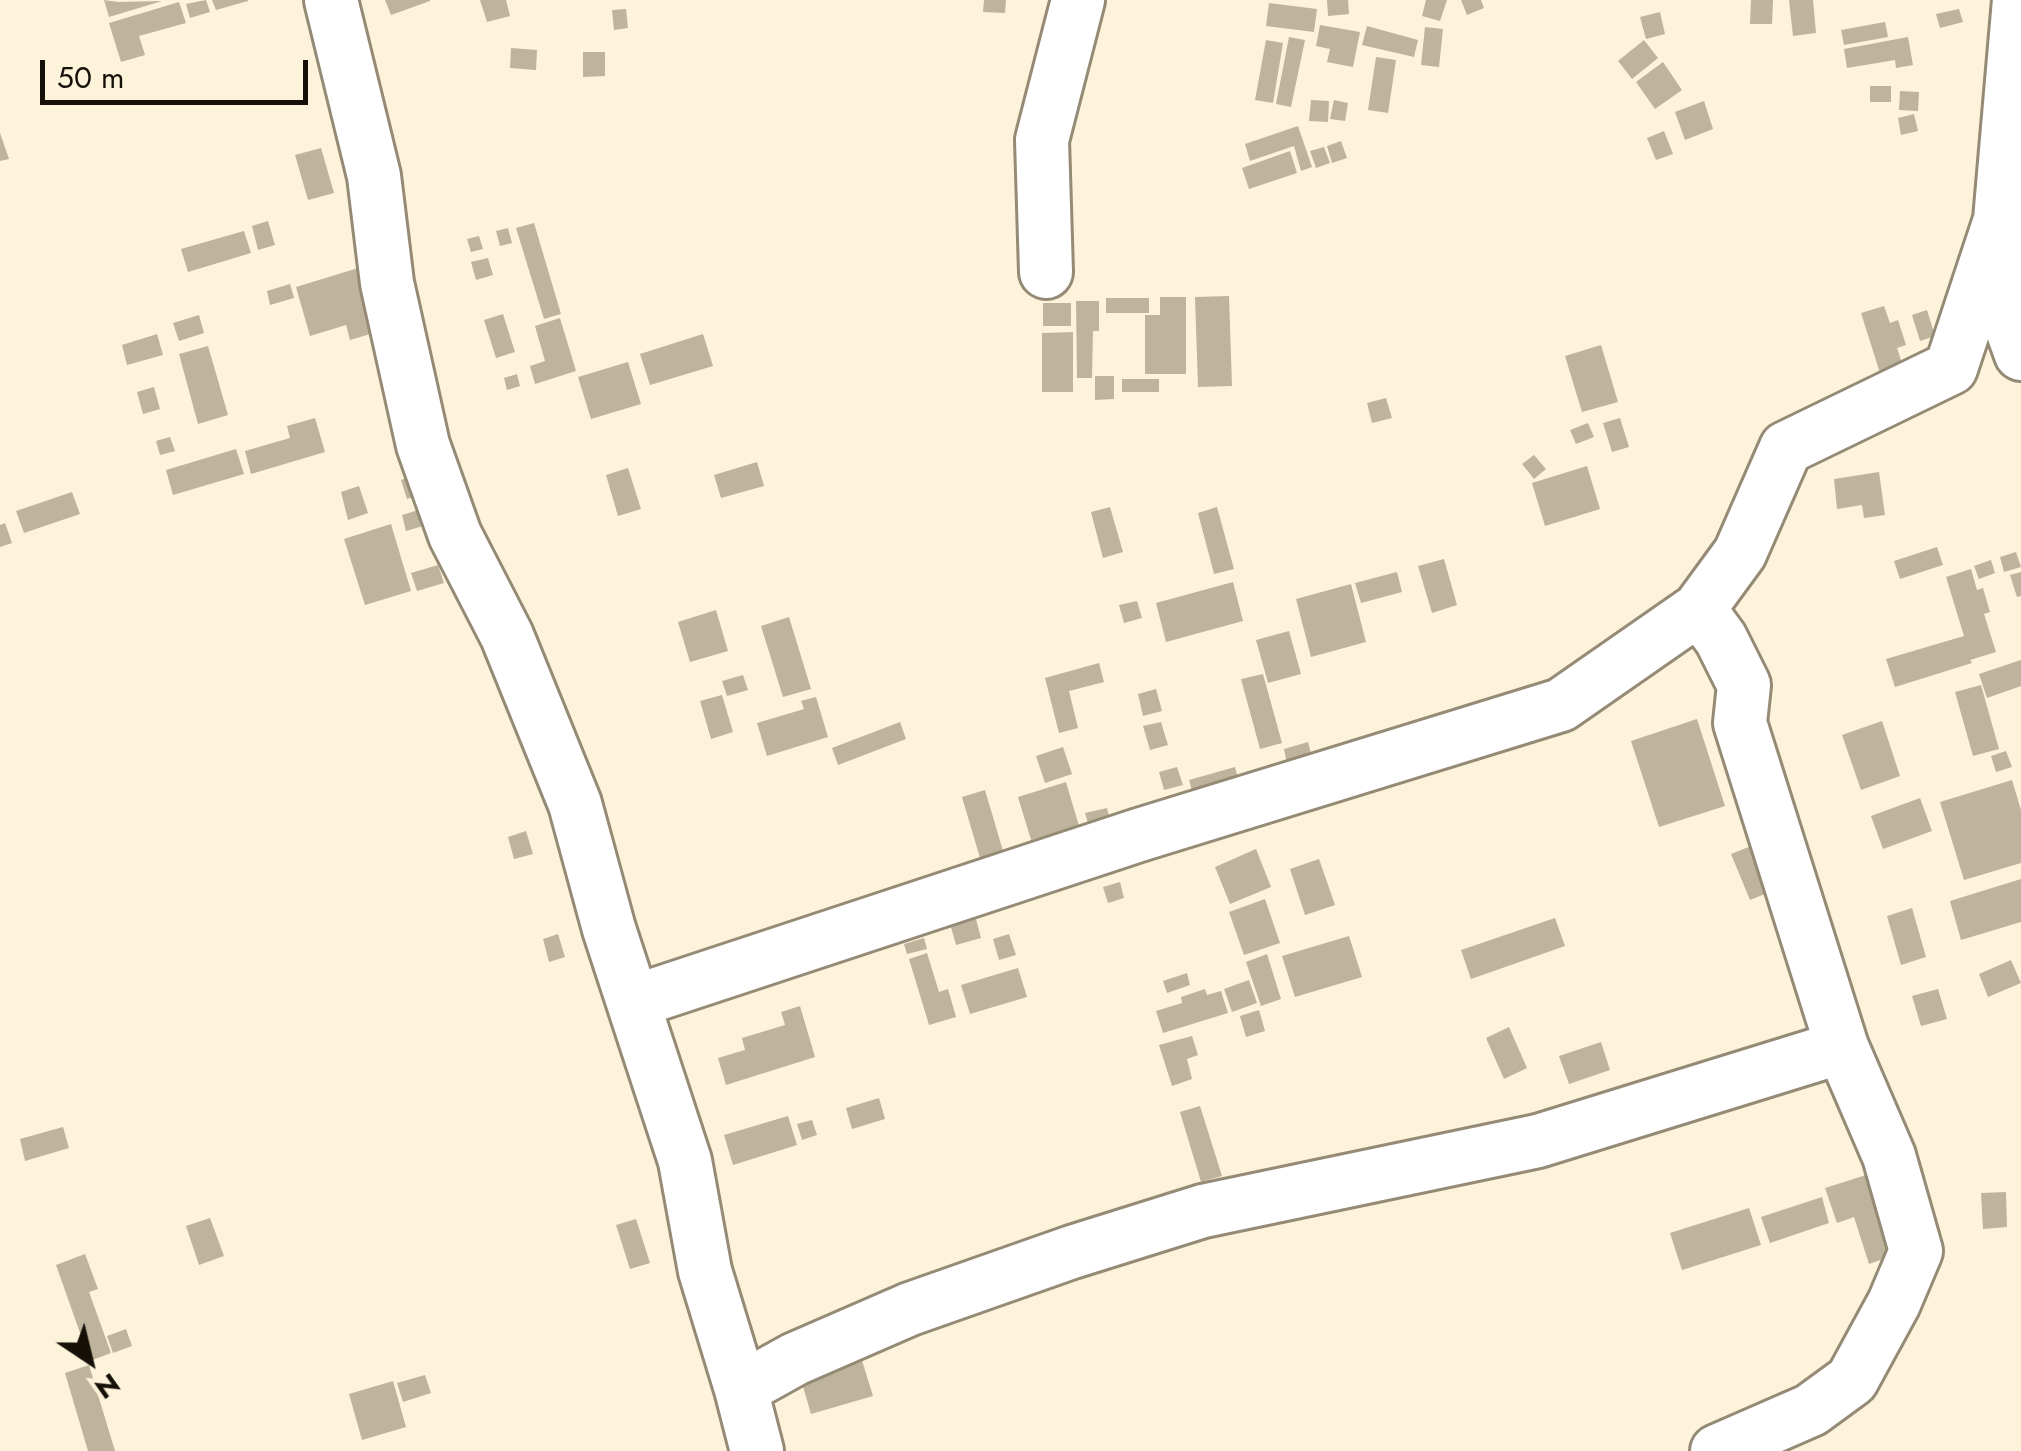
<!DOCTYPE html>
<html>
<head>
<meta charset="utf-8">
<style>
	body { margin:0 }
	#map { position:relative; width:2021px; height:1451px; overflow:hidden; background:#fdf2da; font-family:Jost,sans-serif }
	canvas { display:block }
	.north { position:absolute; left:40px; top:1311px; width:100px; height:100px; -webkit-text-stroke:8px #fdf2da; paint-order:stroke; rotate:145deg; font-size:28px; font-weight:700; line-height:40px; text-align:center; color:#151109 }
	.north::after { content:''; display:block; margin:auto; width:35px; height:45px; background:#151109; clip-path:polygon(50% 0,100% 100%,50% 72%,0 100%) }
	.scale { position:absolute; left:40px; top:60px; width:268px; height:45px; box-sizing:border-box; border:5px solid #151109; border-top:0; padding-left:12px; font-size:30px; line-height:35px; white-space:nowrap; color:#151109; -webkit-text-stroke:8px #fdf2da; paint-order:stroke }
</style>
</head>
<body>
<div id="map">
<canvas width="2021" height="1451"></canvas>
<div class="north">N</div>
<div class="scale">50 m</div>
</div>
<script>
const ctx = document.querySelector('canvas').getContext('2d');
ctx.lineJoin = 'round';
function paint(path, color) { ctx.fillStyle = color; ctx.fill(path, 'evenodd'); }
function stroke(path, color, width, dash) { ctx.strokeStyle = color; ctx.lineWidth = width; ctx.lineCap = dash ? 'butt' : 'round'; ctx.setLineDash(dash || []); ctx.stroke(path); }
paint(new Path2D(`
	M104,0L118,2L162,1L109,17Z
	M206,0L210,12L190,18L186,4Z
	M212,0H248V1L216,10Z
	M385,0H430V1L391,15Z
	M480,0H506L510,16L487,22Z
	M984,0H1006L1005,13L983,12Z
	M1327,0H1348L1349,14L1328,16Z
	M1426,0H1447L1440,21L1422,16Z
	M1461,0H1481L1484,8L1467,15Z
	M1751,0H1773L1772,24H1750Z
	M1789,0H1813L1816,33L1793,36Z
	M179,2L186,23L139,36L145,55L121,62L109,23Z
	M1269,3L1317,9L1314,32L1266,26Z
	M626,9L628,28L614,30L612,10Z
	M1959,9L1963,22L1940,28L1936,14Z
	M1660,12L1665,34L1646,39L1640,17Z
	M1885,22L1888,37L1844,45L1841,30Z
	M1320,25L1360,32L1353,67L1327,62L1330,49L1316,46Z
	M1367,26L1418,40L1414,57L1362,45Z
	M1425,27L1443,29L1439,67L1421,65Z
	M1289,37L1305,40L1291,107L1276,104Z
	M1908,37L1913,65L1896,68L1895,60L1847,68L1844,49Z
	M1266,40L1283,43L1273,103L1255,100Z
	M1644,40L1658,58L1632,79L1618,61Z
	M511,48L537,50L536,70L510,68Z
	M583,52H605V76L583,77Z
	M1376,57L1396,60L1388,113L1368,110Z
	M1663,62L1682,90L1655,109L1636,82Z
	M1870,86H1891V102H1870Z
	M1900,91L1919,92L1918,111L1899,110Z
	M1311,100L1329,101L1328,122L1309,121Z
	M1334,100L1348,103L1345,121L1330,119Z
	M1704,101L1713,129L1685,140L1675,112Z
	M1914,114L1918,131L1901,135L1898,118Z
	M1298,126L1312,167L1301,171L1294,146L1250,161L1245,144Z
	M1664,131L1673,154L1656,160L1647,138Z
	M0,133L9,159L0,161Z
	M1341,141L1347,158L1332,163L1327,146Z
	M1324,147L1330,163L1316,168L1310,151Z
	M321,148L334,193L308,200L295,155Z
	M1290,151L1297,173L1249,189L1242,168Z
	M268,221L275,245L258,250L252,226Z
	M534,223L561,314L544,319L516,228Z
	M508,228L512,243L500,246L496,231Z
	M244,231L251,253L188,272L181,249Z
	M479,236L483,249L471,252L467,239Z
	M488,258L493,275L476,280L471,262Z
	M358,268L377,332L350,340L346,325L310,336L296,287Z
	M290,284L294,298L270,305L267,291Z
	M1229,296L1232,386L1198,387L1195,297Z
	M1160,297H1186V374H1145V315H1160Z
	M1106,298H1149V313H1106Z
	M1076,301H1099V331H1093L1092,378H1077Z
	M1043,303H1071V326H1043Z
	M1884,306L1890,323L1898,320L1906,345L1897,348L1903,366L1880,373L1861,313Z
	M1927,310L1935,336L1920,341L1912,315Z
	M503,314L515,352L496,358L484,320Z
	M199,315L204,333L179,341L173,323Z
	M560,318L576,371L535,384L530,366L545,361L535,326Z
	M1073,332V392H1042V333Z
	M157,334L163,355L127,365L122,345Z
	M703,334L713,366L650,385L640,354Z
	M1601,345L1618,402L1582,412L1565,356Z
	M208,346L228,415L198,424L179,354Z
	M628,362L641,404L591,419L578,377Z
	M517,374L520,386L507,390L504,378Z
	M1095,376H1114V399L1095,400Z
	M1122,379H1159V392H1122Z
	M154,387L160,409L143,414L137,392Z
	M1386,398L1392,418L1372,423L1367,403Z
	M315,418L325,452L251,474L245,451L290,438L287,426Z
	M1620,418L1629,447L1612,452L1603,423Z
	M1588,423L1594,437L1576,444L1570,430Z
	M170,437L175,451L160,455L156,441Z
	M236,449L244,474L173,495L166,470Z
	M1534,455L1546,469L1534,479L1522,464Z
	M757,462L764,486L721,498L714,475Z
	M1587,466L1600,509L1545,526L1532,483Z
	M628,468L641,509L618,516L606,475Z
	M1879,472L1885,515L1864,518L1862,505L1837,509L1834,479Z
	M420,474L426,493L407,499L401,480Z
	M359,486L368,513L348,520L341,492Z
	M72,492L80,514L24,533L16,511Z
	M1110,507L1123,552L1103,558L1091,512Z
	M1217,507L1234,569L1214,574L1198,513Z
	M425,508L430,524L406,531L402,515Z
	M5,523L12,543L0,547V525Z
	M391,524L411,591L365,605L344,539Z
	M1937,547L1943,565L1900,579L1894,561Z
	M2016,552L2021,567L2004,572L2000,557Z
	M1444,559L1457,605L1432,613L1418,566Z
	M1991,560L1995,573L1979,579L1974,566Z
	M438,565L444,583L417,591L411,573Z
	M1971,569L1977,590L1983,588L1990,612L1984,614L1996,652L1970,660L1972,663L1895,687L1886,659L1964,636L1946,577Z
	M1397,572L1402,592L1361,603L1355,583Z
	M2021,572V596L2017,597L2010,575Z
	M1233,582L1243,621L1166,642L1156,603Z
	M1351,584L1366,642L1311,657L1296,599Z
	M1137,601L1142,618L1124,623L1119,605Z
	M716,610L728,651L690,662L678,622Z
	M789,617L811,689L783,697L761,626Z
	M1289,631L1301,674L1268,683L1256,640Z
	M2021,660V686L1987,698L1979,674Z
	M1099,663L1104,682L1069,691L1078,728L1059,733L1045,678Z
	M1263,674L1282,743L1260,749L1241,679Z
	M743,675L748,690L727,696L722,681Z
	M1981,685L1999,749L1973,756L1955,692Z
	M1156,689L1162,711L1143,716L1138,694Z
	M722,695L733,732L711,739L700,701Z
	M816,697L828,737L767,756L757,723L804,709L801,701Z
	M1697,719L1725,806L1659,827L1631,741Z
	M1882,721L1900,776L1861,790L1842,735Z
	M900,722L906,739L838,765L832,748Z
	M1161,722L1168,745L1150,750L1143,726Z
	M1308,742L1312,757L1287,764L1284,749Z
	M1063,747L1072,774L1045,783L1036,756Z
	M2006,751L2012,767L1996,772L1991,756Z
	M1177,767L1183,785L1164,790L1159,772Z
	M1235,767L1240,786L1194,798L1189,780Z
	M2012,780L2021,810V863L1964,880L1940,802Z
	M1066,782L1079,826L1031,840L1018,797Z
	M985,790L1003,851L980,858L962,797Z
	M1920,798L1932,831L1883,849L1871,816Z
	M1107,808L1111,824L1090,830L1085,813Z
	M526,831L533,854L514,859L508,837Z
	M1764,841L1782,887L1750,900L1731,854Z
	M1256,849L1271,887L1230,904L1215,867Z
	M1319,859L1335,905L1305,915L1290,869Z
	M2021,879V922L1961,940L1950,901Z
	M1120,882L1124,898L1108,903L1103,887Z
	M1265,899L1280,943L1244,955L1229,912Z
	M1912,908L1926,957L1901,965L1887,916Z
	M1555,918L1565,946L1471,979L1461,950Z
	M976,919L981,938L956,945L951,927Z
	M558,934L565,957L549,962L543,939Z
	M1009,934L1016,955L999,960L993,939Z
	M1349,936L1362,977L1295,997L1282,956Z
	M924,938L927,949L907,954L904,944Z
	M927,953L939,992L948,989L956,1017L929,1025L909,959Z
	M1267,954L1281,999L1261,1006L1246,962Z
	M2011,960L2021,983L1988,997L1979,974Z
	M1018,968L1027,997L970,1014L961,985Z
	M1187,973L1190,985L1167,993L1163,981Z
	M1249,980L1257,1003L1232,1012L1224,989Z
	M1205,989L1207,995L1221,991L1228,1013L1163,1033L1156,1011L1182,1003L1181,997Z
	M1938,989L1947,1019L1921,1026L1912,996Z
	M800,1006L815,1057L726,1085L718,1058L745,1050L742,1038L785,1025L781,1012Z
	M1259,1010L1265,1031L1246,1037L1240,1016Z
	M1509,1027L1527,1068L1504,1079L1486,1038Z
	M1192,1036L1198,1055L1187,1059L1192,1079L1172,1086L1159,1045Z
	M1601,1042L1610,1070L1569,1084L1559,1056Z
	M879,1098L885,1119L852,1129L846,1108Z
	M1200,1106L1222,1176L1201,1182L1180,1112Z
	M788,1116L797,1145L733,1165L724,1135Z
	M812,1120L817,1135L802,1140L797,1124Z
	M63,1127L69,1148L25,1161L20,1139Z
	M1866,1175L1892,1256L1869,1264L1854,1217L1837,1223L1825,1188Z
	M2006,1192L2007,1227L1983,1229L1981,1193Z
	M1822,1197L1829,1223L1770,1243L1761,1217Z
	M1749,1208L1761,1245L1682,1270L1670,1233Z
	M210,1218L224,1256L199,1265L186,1226Z
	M636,1219L650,1263L630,1269L616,1225Z
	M85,1254L98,1289L89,1292L111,1353L90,1361L56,1265Z
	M126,1329L132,1346L113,1353L107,1336Z
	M860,1354L873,1396L811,1414L799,1373Z
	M89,1365L115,1451H88L65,1373Z
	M425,1375L431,1393L403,1402L397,1383Z
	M393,1381L406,1427L362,1440L349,1394Z`), '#beb39d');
const minor = new Path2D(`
	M331,0L374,176L387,283L423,445L455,535L507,636L575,804L609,929L685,1161L705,1271L741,1389
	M2019,0L2000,220L2005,310L2021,354
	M1046,272L1042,140L1078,0
	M633,1002L1139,835L1561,705L1699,609
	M757,1451L741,1389L795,1359L910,1309L1072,1252L1203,1211L1538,1141L1842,1047
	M1717,1451L1811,1410L1852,1380L1894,1303L1916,1251L1889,1156L1842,1047L1740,723L1744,685L1721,639L1699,609L1740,553L1786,448L1951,368L2000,220`);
stroke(minor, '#958a75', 58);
stroke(minor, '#fff', 52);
</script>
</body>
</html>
